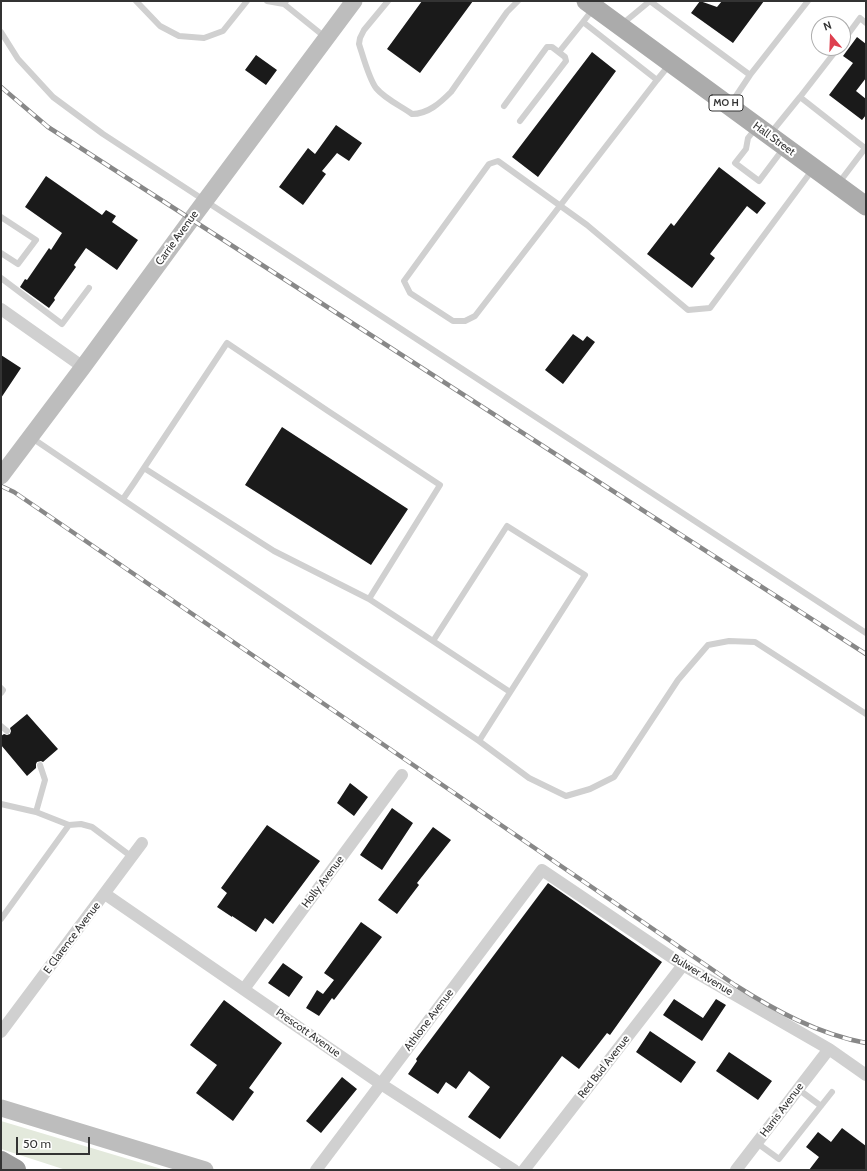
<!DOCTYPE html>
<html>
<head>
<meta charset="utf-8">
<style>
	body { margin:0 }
	#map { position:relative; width:867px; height:1171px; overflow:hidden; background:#fff; font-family:Cabin,sans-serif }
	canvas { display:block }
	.frame { position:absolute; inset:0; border:2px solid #333; pointer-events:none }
	.north { position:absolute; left:811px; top:16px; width:40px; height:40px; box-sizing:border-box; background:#fff; border:1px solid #adadad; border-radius:50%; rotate:341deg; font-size:11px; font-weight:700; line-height:16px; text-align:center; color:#333 }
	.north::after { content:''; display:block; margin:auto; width:14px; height:18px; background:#de404f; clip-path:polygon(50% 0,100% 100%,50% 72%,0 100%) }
	.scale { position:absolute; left:16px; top:1137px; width:74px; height:18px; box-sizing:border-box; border:2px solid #333; border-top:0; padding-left:5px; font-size:12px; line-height:14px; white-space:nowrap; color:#333; -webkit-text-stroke:3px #fff; paint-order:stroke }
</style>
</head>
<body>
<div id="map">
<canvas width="867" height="1171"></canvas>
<div class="frame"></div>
<div class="north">N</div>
<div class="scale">50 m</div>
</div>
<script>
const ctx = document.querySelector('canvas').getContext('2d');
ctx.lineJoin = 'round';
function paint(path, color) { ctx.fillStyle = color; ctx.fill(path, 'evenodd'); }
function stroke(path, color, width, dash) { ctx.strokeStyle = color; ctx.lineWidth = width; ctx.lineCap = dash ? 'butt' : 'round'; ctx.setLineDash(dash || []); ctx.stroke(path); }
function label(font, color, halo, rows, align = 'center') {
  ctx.font = font + ' Cabin,sans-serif'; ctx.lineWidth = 4; ctx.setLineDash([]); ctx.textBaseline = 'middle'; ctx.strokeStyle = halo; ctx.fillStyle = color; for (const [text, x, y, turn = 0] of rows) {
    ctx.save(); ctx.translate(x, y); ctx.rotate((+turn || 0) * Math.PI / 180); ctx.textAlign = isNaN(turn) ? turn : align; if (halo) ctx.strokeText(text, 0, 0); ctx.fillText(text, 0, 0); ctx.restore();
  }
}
paint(new Path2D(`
	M1,1121L165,1170H66L1,1149Z`), '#e3e9dc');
paint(new Path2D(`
	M422,1H473L420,73L387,49Z
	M700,1L717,7L722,1H764L733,43L691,13Z
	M857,37L866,44V78L856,91L866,99V115L862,120L829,95L853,63L843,56Z
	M592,52L616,71L538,177L512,157Z
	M256,55L277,70L266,85L245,70Z
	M336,125L362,143L349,161L337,153L322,171L326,174L303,205L279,187L308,148L315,154Z
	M719,167L766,203L757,214L747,206L710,254L715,258L692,288L647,254L671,223L674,226Z
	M46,176L102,215L106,210L116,216L112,222L138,240L117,270L86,248L74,265L76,267L54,298L55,300L49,308L20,287L25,279L27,280L49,248L51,250L62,233L25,207Z
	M573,334L583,341L587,336L595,342L563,384L545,370Z
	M1,355L21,368L1,398Z
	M282,427L408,509L371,565L245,485Z
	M27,714L58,749L43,762L41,761L37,762L36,764V768L27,776L1,745V736L4,734L7,735L10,734L11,731L10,728Z
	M350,783L368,797L354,816L337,803Z
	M392,808L413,823L382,870L360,855Z
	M267,825L320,861L273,924L265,918L256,932L232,916V917L217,907L227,893L221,888Z
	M433,827L451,840L417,883L419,885L397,914L378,900Z
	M548,883L662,962L610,1035L607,1033L579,1069L562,1056L500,1139L468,1117L490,1087L469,1071L456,1089L446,1082L438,1094L408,1074L417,1061L416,1059Z
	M361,922L382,937L334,1000L332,998L319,1016L306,1008L317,990L323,994L334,980L324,973Z
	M283,963L303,977L289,997L268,983Z
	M674,999L703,1018L716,999L726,1005L702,1041L663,1015Z
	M224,1000L282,1043L249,1088L254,1092L233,1121L196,1093L217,1065L190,1045Z
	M650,1031L696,1062L681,1083L636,1052Z
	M729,1052L772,1081L758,1100L716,1071Z
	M342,1077L357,1089L321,1133L306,1121Z
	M842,1128L866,1146V1170H809L819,1157L806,1147L818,1132L831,1142Z`), '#1a1a1a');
stroke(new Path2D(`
	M136,1L160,26L179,36L204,38L223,31L247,1
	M267,1L284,4
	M286,1L284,4L325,37
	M388,1L364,30L360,38L359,44C363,56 369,79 376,88C385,99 401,106 412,114C428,114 440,103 451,92L507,12L518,1
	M650,1L750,75L730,105
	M593,9L583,22L657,80L670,64
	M621,25L650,1
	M1,32L18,59L53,97L103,134L866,633
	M843,41L860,18L866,23
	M838,48L800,97L865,148
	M559,52L583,22
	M750,75L808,1
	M657,80L475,316L465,321H453L410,293L404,281L489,164L498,161L587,225L688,310L710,308L813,169
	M504,106L547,47H552L565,57L566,61L520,121
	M756,128L748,138L746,149L735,163L759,181L783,149
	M770,134L800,97
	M838,184L866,147
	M1,217L36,240L18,264L1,253
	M1,278L62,324L89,288
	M32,438L479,741L529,778L566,796L590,789L614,777L678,680L708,645L729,641L755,642L866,714
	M123,499L134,483L227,343L328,411L440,485L369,599L274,551L144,468
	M369,599L433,641L507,526L585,575L479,741
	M433,641L510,692
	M1,688L3,690L1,693
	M1,726L7,731
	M1,804L36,812L69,825
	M36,812L45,780L40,765
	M1,919L69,825L81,824L92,827L132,857
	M798,1089L821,1106
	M757,1143L779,1159L832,1092`), '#d0d0d0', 6);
stroke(new Path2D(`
	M1,309L83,367
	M105,894L381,1084L514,1170
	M244,989L402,775
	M1,1032L142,843
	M316,1170L542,870L683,965L829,1049L866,1075
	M524,1170L683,965
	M736,1170L829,1049`), '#d0d0d0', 12);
stroke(new Path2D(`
	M1,476L83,367L196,213L354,1
	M1,1108L205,1170`), '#bdbdbd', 17);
stroke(new Path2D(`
	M586,1L866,206`), '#ababab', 19);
stroke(new Path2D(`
	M1,1162L15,1170`), '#9a9a9a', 22);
const rail = new Path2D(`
	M1,87L48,127L866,654
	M1,486L14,492L735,985C776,1011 818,1034 866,1043`);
stroke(rail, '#888', 4.5);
stroke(rail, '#fff', 3, [9]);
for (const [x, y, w] of [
	[726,103,34]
]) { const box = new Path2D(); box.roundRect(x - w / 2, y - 8, w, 16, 3); ctx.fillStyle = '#fff'; ctx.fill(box); stroke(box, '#333', 1); }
label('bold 10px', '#333', null, [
	["MO H",726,103]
]);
label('11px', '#333', '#fff', [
	["Hall Street",774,139,36],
	["Carrie Avenue",177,238,-54],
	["Holly Avenue",323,882,-53],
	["E Clarence Avenue",72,938,-53],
	["Bulwer Avenue",702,975,31],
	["Athlone Avenue",429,1020,-53],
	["Prescott Avenue",308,1033,35],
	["Red Bud Avenue",604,1067,-52],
	["Harris Avenue",782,1110,-53]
]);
</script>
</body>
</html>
